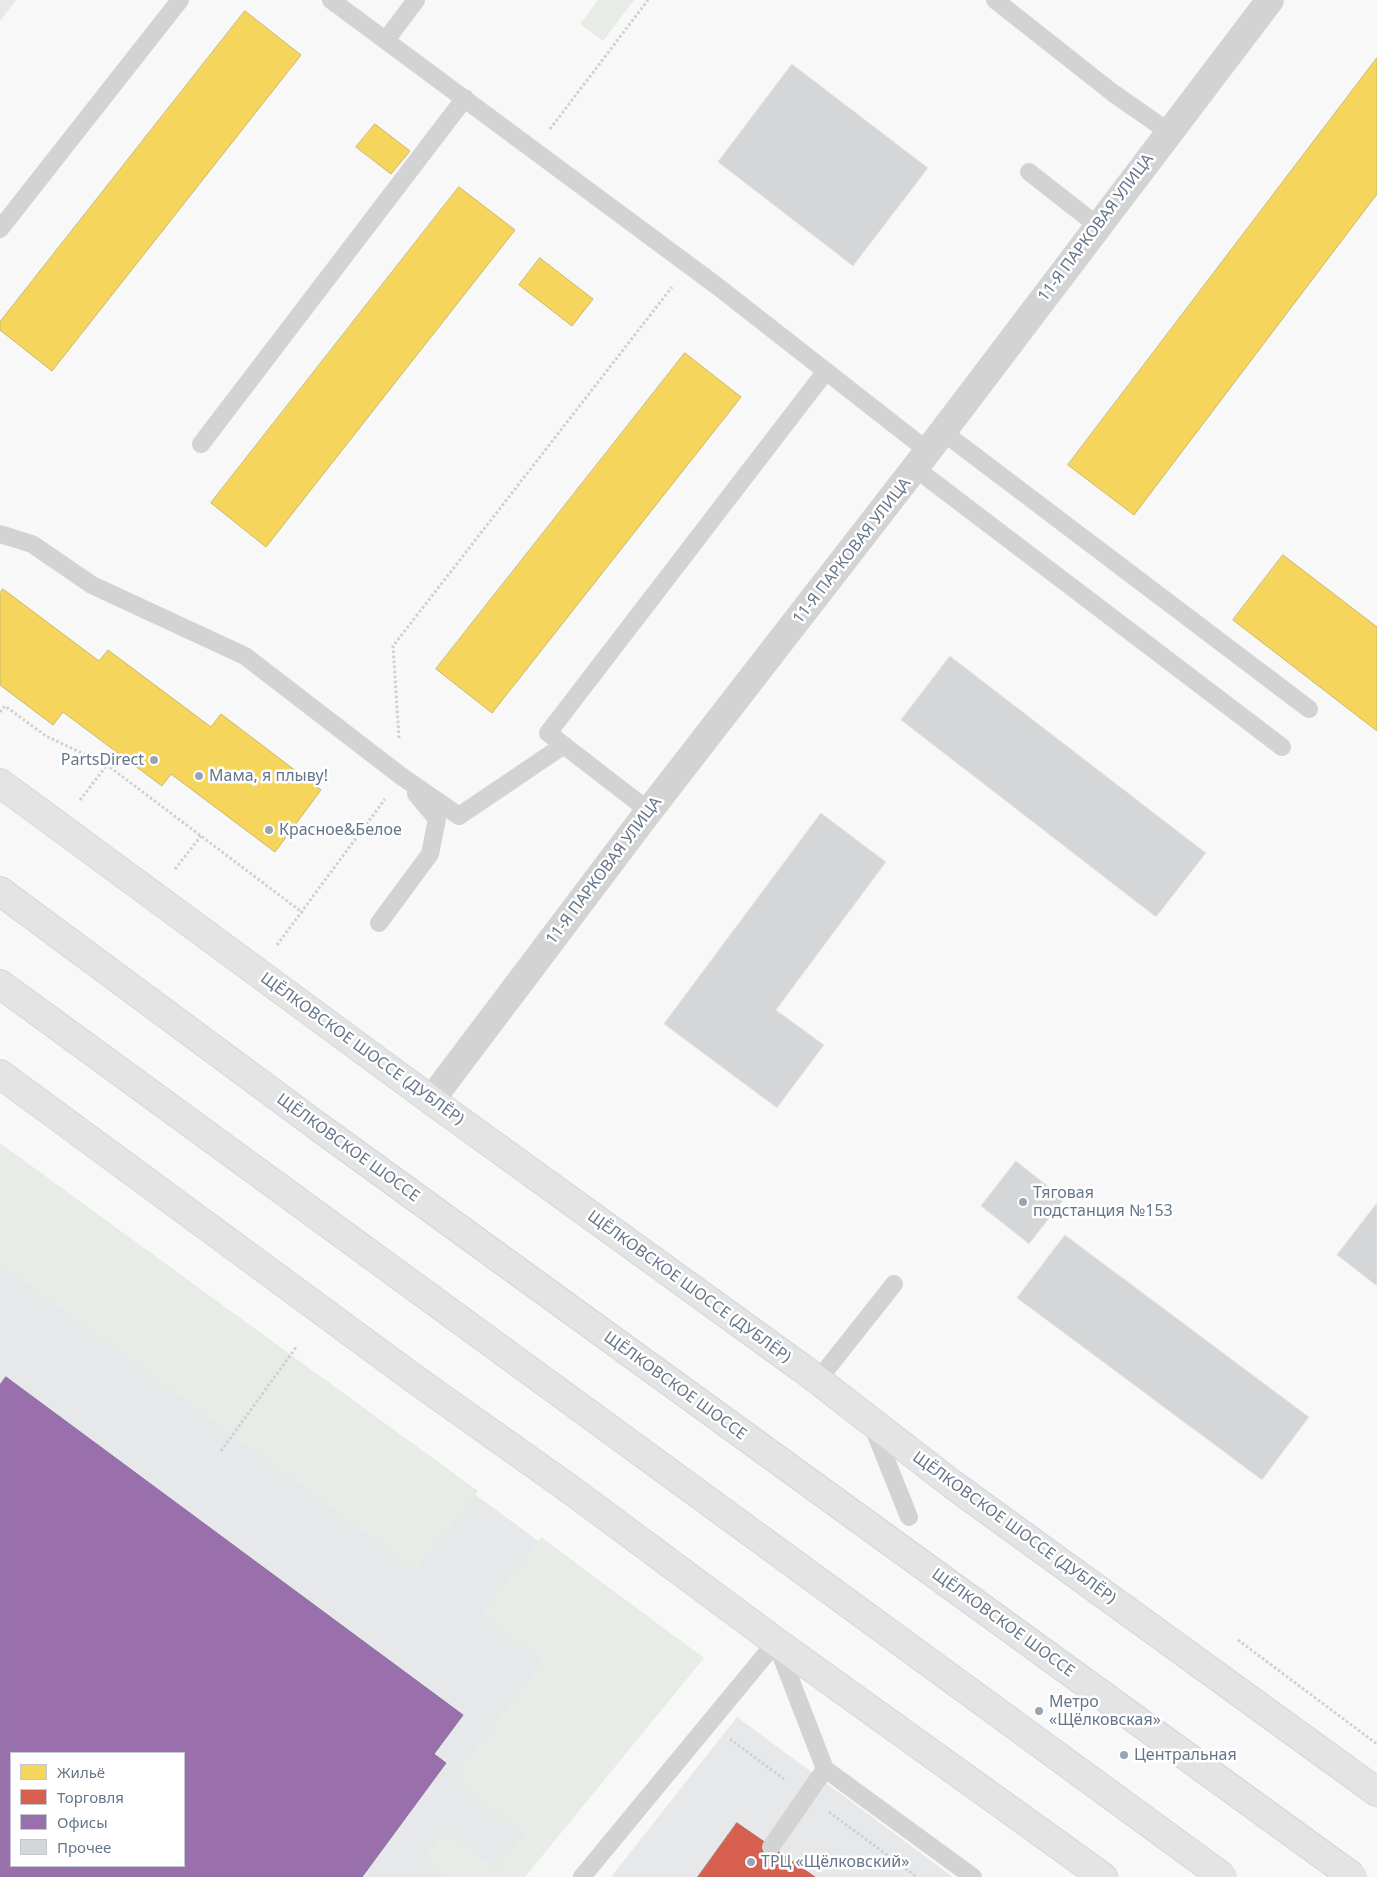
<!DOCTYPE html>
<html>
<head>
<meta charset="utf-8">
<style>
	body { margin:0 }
	#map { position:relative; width:1377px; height:1877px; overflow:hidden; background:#f8f8f8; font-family:"Noto Sans",sans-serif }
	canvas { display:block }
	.legend { position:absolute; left:10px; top:1752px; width:175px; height:115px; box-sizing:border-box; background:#fff; border:1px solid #c1c8d1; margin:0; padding:6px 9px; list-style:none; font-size:15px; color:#65768b }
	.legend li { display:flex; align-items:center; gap:10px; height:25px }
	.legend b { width:25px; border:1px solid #c1c8d1 }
</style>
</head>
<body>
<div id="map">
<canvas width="1377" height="1877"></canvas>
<ul class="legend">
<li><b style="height:14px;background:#f6d55c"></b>Жильё</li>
<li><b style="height:14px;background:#d6604d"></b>Торговля</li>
<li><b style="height:14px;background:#9970ab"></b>Офисы</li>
<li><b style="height:14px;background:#d5d6d8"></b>Прочее</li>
</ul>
</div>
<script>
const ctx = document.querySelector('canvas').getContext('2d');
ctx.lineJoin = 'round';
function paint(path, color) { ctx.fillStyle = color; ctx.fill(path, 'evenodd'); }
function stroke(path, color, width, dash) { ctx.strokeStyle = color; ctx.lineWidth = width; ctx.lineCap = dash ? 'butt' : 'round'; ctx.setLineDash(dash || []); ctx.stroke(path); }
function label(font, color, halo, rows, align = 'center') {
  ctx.font = font + ' "Noto Sans",sans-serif'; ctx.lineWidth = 5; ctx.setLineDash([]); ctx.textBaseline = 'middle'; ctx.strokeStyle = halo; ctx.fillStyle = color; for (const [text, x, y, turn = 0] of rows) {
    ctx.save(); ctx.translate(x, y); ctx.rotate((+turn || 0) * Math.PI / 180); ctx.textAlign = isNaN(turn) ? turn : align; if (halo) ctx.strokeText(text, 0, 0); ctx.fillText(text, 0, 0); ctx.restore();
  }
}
paint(new Path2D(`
	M0,0H16L0,21Z
	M0,1147L289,1357L698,1659L518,1877H0ZM11,1753H184V1866H11Z
	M737,1717L953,1877H611Z`), '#e7e8e9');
paint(new Path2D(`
	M598,0H634L603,41L580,24Z
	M0,1143L478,1491L416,1570L0,1264Z
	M541,1537L704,1658L525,1877H449L424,1858L446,1830L496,1869L524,1835L453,1778L543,1661L481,1615Z`), '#e8ece6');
const homes = new Path2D(`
	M245,11L301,55L52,371L0,330V322Z
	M1377,58V194L1134,515L1068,465Z
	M375,124L410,151L391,174L356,147Z
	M459,187L515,230L266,547L211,503Z
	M540,258L593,299L572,326L519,285Z
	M685,353L741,397L492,713L436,669Z
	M1283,555L1377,627V731L1233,620Z
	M3,589L99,661L108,650L211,727L221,714L321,790L275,852L171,774L162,786L63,712L53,725L0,685V593Z`);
paint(homes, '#f6d55c');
stroke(homes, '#cab86a', 1);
const shops = new Path2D(`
	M737,1823L815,1877H698Z`);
paint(shops, '#d6604d');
stroke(shops, '#b46760', 1);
const offices = new Path2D(`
	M6,1377L463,1715L434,1754L446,1763L362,1877H0V1385ZM11,1753H184V1866H11Z`);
paint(offices, '#9970ab');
stroke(offices, '#8972a1', 1);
const building = new Path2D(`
	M792,64L928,168L853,266L718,162Z
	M950,656L1206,853L1156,917L901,720Z
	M821,813L886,862L776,1010L824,1045L777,1108L664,1024Z
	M1016,1161L1064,1199L1029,1244L981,1206Z
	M1377,1203V1286L1337,1255Z
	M1065,1235L1309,1417L1262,1480L1017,1298Z`);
paint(building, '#d5d6d8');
stroke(building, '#e8e8e8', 1);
const secondary = new Path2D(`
	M0,783L431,1100L806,1371L952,1484L1377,1792
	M0,1074L416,1380L571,1490L776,1642L1103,1877`);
const primary = new Path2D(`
	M0,891L316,1125
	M0,984L274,1184`);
stroke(secondary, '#d4d6d8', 30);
stroke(primary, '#d4d5d7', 30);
stroke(new Path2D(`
	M550,129L648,0
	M0,712L5,706L46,736L107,765L303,913
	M399,738L393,646L672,287
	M80,800L107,765
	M175,869L201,836
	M277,945L385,799
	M221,1451L297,1346
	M1238,1640L1377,1744
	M730,1739L784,1779
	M829,1812L917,1877`), '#cfd0d2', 3, [2.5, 2.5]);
stroke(new Path2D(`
	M331,0L717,286L928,451
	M995,0L1113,93L1169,132
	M386,40L416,0
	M1029,172L1098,226
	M0,229L180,0
	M943,432L1309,709
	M201,444L465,98
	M915,468L1282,747
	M0,534L32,544L92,585L245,656L401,776L459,816L564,745
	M649,811L548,733L826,371
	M379,923L430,854L437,819L416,794
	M818,1380L894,1284
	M872,1425L909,1517
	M777,1645L825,1769L973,1877
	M771,1847L825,1769
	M582,1877L776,1642`), '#d3d3d4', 18);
stroke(new Path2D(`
	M431,1100L649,811L928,451L1270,0`), '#d3d3d4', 28);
stroke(secondary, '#e4e4e5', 28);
stroke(primary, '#e4e4e5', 28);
const primaryBridge = new Path2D(`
	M316,1125L1353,1877
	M274,1184L1223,1877`);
stroke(primaryBridge, '#d4d5d7', 30, []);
stroke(primaryBridge, '#e4e4e5', 28);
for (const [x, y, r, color] of [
	[154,760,5,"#98a4b1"],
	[199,776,5,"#98a4b1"],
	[269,830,5,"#98a4b1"],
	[1023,1202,5,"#98a4b1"],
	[1039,1711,5,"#98a4b1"],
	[1124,1755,5,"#98a4b1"],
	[751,1862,5,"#98a4b1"]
]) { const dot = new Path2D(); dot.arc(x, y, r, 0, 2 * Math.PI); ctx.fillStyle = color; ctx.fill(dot); stroke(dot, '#fff', 2); }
label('16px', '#65768b', '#fff', [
	["11-Я ПАРКОВАЯ УЛИЦА",1096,228,-53],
	["11-Я ПАРКОВАЯ УЛИЦА",852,551,-52],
	["11-Я ПАРКОВАЯ УЛИЦА",604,871,-53],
	["ЩЁЛКОВСКОЕ ШОССЕ (ДУБЛЁР)",362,1049,36],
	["ЩЁЛКОВСКОЕ ШОССЕ",348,1148,36],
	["ЩЁЛКОВСКОЕ ШОССЕ (ДУБЛЁР)",689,1287,36],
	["ЩЁЛКОВСКОЕ ШОССЕ",675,1386,36],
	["ЩЁЛКОВСКОЕ ШОССЕ (ДУБЛЁР)",1014,1528,36],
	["ЩЁЛКОВСКОЕ ШОССЕ",1003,1623,36]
]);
label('16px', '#65768b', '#fff', [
	["PartsDirect",144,760,"right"],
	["Мама, я плыву!",209,776],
	["Красное&Белое",279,830],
	["Тяговая",1033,1193],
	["подстанция №153",1033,1211],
	["Метро",1049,1702],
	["«Щёлковская»",1049,1720],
	["Центральная",1134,1755],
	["ТРЦ «Щёлковский»",761,1862]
], 'left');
</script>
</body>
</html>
